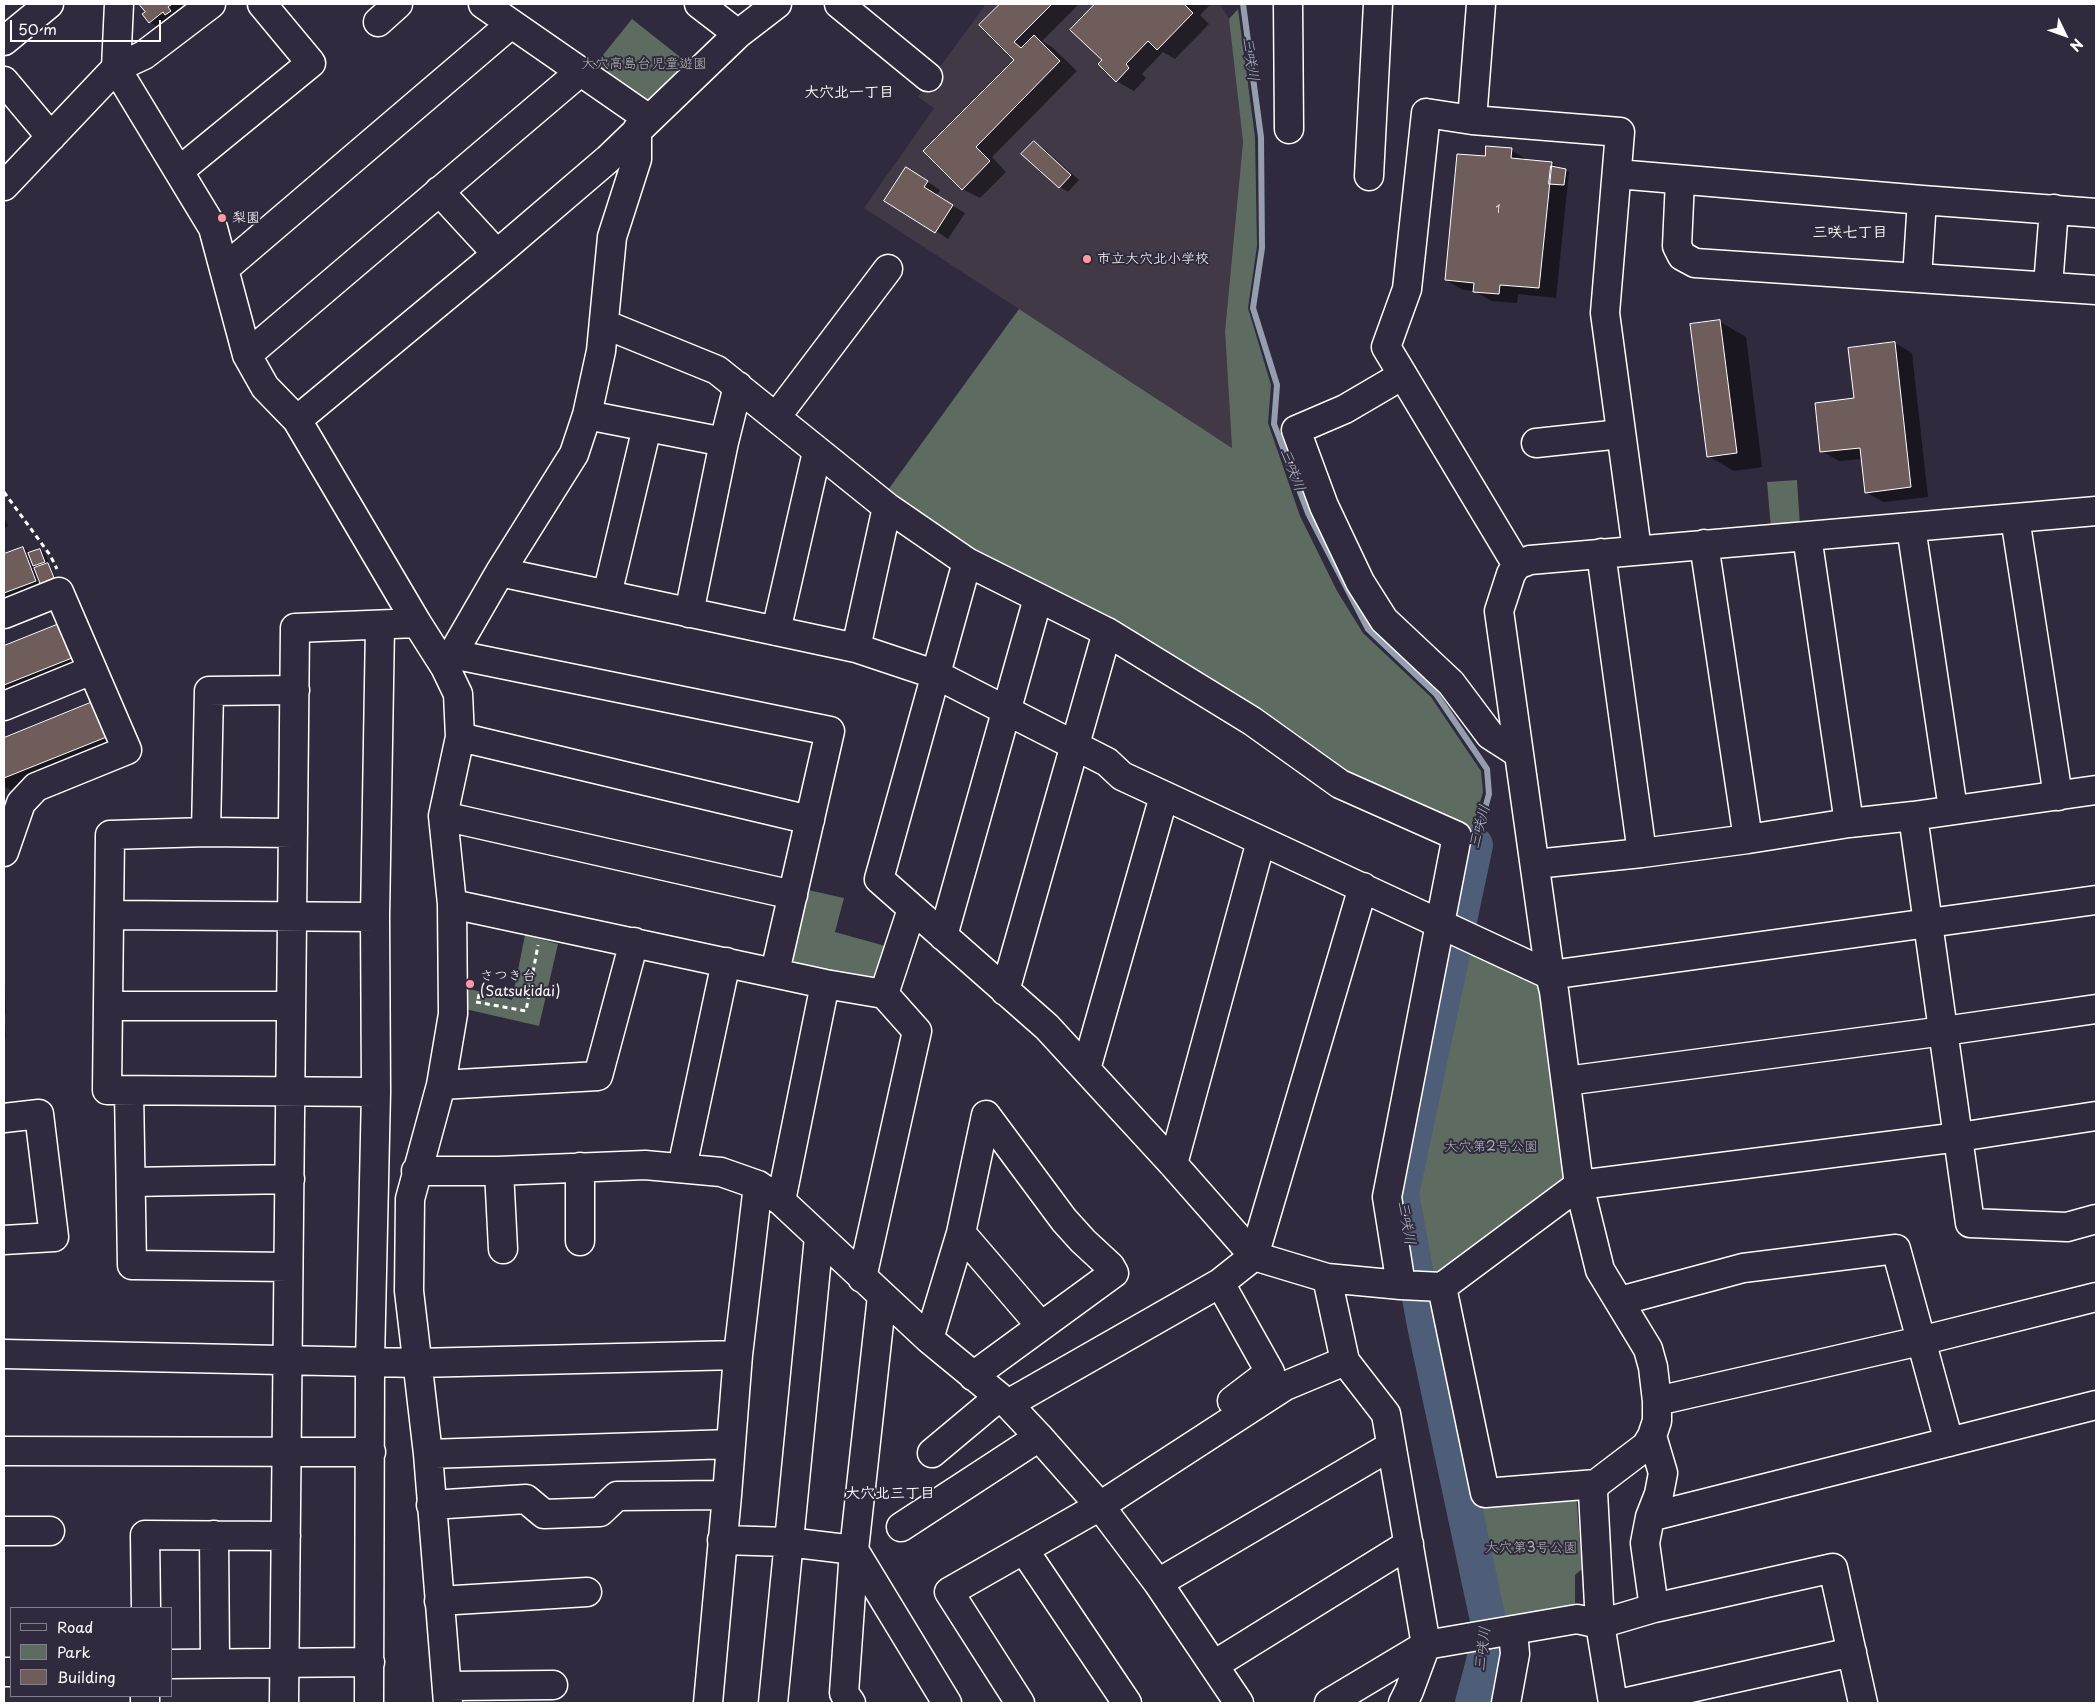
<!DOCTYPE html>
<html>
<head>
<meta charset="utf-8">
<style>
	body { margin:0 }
	#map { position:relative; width:2100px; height:1707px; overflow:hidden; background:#2f2a3d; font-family:"Playpen Sans",sans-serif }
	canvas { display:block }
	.frame { position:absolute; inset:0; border:5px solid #fff; pointer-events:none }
	.legend { position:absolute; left:10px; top:1607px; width:162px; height:90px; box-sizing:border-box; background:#2f2a3d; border:1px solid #827f8b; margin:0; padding:6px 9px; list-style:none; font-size:15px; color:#fff }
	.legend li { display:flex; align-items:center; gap:10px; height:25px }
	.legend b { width:25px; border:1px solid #827f8b }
	.north { position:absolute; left:2040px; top:10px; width:50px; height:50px; -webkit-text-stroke:4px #2f2a3d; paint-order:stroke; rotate:132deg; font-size:14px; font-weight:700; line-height:20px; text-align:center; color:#fff }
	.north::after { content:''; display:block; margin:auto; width:18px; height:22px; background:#fff; clip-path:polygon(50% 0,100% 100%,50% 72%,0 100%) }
	.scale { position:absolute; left:10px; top:20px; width:151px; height:22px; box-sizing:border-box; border:2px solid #fff; border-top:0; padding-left:6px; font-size:15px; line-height:18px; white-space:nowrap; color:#fff; -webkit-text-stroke:4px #2f2a3d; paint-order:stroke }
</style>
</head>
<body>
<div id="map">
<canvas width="2100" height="1707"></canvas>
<div class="frame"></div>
<ul class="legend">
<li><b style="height:6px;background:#2f2a3d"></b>Road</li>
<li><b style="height:14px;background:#5e6b61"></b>Park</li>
<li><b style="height:14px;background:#6e5d5b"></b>Building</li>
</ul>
<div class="north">N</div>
<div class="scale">50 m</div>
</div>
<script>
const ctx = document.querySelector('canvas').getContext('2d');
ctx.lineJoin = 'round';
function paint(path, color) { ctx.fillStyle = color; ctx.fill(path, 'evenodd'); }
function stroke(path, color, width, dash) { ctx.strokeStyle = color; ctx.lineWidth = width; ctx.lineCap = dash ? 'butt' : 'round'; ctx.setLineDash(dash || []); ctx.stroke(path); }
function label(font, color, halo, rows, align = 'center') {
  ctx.font = font + ' "Playpen Sans","Klee One",sans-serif'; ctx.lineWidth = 4; ctx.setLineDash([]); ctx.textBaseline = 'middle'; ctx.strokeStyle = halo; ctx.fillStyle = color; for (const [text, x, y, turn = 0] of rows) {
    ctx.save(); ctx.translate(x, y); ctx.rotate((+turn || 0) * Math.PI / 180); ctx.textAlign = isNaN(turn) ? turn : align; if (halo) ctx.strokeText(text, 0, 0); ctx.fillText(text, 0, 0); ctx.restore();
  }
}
paint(new Path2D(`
	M986,4H1220L1229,19L1243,142L1225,331L1232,448L864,208L934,108L918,97Z`), '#423946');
paint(new Path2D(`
	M1238,9L1255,137L1257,246L1248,308L1271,385L1268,423L1300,516L1337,591L1363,633L1431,697L1481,771L1483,792L1470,836L1348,780L970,556L885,494L1019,309L1232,448L1225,331L1243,142L1229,19Z
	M632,19L689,64L654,100H646L595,65Z
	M1797,480L1800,527L1771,529L1767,482Z
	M808,890L844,898L835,932L889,947L873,981L797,965L790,956Z
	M525,935L558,944L539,1026L452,1006L455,985L512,1000Z
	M1458,945L1545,988L1569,1181L1439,1278L1424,1273L1407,1195Z
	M1576,1493L1582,1569L1575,1575V1611L1494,1626L1474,1504Z`), '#5e6b61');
paint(new Path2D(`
	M140,4H199L162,30L150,22L143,15L147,12Z
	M1002,4H1079L1042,41L1052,47L1077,71L992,157L1006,172L980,198L962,189L925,151L1016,60L981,25Z
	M1097,4H1211L1200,15L1209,24L1175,59L1163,52L1142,74L1146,78L1134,91L1116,81L1103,60L1072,30Z
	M1034,142L1042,147L1079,180L1068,192L1060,187L1023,154Z
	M1511,150L1529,161L1551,163L1569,172L1556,298L1518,294L1517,303L1492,301L1474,291L1463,290L1446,280L1486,158Z
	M919,176L940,190L936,196L965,213L948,239L936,231Z
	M1720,322L1746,337L1762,467L1734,471L1708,456Z
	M1895,343L1912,353L1928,497L1883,502L1866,492L1862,459L1839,461L1822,451Z
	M4,516L8,526L4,528Z
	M23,548L32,553L40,550L44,552L58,582L4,618V556Z
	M63,623L102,670L4,711V648Z
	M95,702L134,750L22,796L4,786V739Z
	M4,910L5,928H4Z
	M4,936L5,972H4Z
	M4,979L5,980L6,1014H4Z
	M4,1020H5L6,1038H4Z`), '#0007');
stroke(new Path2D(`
	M1243,4L1261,137L1262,248L1253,308L1277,385L1274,424L1308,513L1368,629L1436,694L1487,769L1489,794L1475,845`), '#959eae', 6);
stroke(new Path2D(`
	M1473,1703L1484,1662L1489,1625L1425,1325L1401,1194L1475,845`), '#4e5e78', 36);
const building = new Path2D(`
	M139,4H172L168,7L171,11L165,15L163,12L149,23L142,14L145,12Z
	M1000,4H1052L1014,42L1021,48L1034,35L1060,61L976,147L990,161L962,190L923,151L1014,60L979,25Z
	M1095,4H1184L1193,13L1157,50L1148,41L1126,64L1129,68L1116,82L1098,64L1102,60L1070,30Z
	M1034,141L1071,175L1059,188L1021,154Z
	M1486,146L1512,148L1511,158L1552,162L1539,288L1500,285L1499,294L1473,292L1474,283L1445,280L1457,154L1485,156Z
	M1551,166L1566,169L1564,185L1549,184Z
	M906,167L928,181L924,187L953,205L935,233L884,201Z
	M1720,320L1737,453L1707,457L1690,324Z
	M1895,342L1911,487L1865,493L1860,448L1820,452L1815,403L1854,398L1848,348Z
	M23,547L36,581L4,593V554Z
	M40,549L45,562L33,566L28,553Z
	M48,563L55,580L41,586L34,568Z
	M64,622L77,656L4,685V646Z
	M95,701L109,736L4,778V738Z`);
paint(building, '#6e5d5b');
stroke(building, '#fff', 1);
const minor = new Path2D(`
	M119,4L116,68L213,228L247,355L265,387L297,420L417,623L445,667L458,694L460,737L443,816L452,904L453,1014L441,1085L410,1199L409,1291L428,1454L448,1703
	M483,4L649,119
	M699,4L738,34
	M839,4L928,77
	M1288,4L1289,129
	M378,22L398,4
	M4,41L49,4
	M4,81L51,137
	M1472,120L1481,4
	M179,171L311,63L262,4
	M1617,174L1922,200L2096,213
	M1369,176L1378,4
	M1680,180L1677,246L1682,256L1695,263L2096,290
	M4,186L116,68L144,55L211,4
	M439,191L497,254
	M224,269L511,24
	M1917,278L1922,200
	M2048,286L2054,209
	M604,324L717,370L887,507L967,562L1107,632L1252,721L1340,784L1457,836L1387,1197L1401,1285
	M247,355L580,72
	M1403,375L1345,409L1296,430L1324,506L1360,582L1384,620L1451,683L1490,735L1518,753
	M587,415L724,442
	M776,417L888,269
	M297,420L497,254L608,159L738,34L777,4
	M1536,443L1621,434
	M2015,518L2058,796
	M1911,527L1953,809
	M1807,536L1849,823
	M1704,544L1748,839
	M1601,553L1642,853
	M967,562L879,879L1047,1027L1173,1164L1254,1256L1327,1278L1401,1285L1442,1287L1579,1185L1959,1137L2096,1116
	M1517,565L1386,347L1407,289L1426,113L1472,120L1620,132L1605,313L1637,550
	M500,572L856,648L937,675L1107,762L1122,776L1550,975L2096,900
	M607,595L647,427
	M689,613L724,442L738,386
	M4,614L59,592L127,750L36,787L21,803L4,852
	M776,631L817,452
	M856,648L887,507
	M452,654L830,731L775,972
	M445,667L500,572L574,454L587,415L601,351L612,237L637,159V130
	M4,706L92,670
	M460,737L810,820
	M443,816L793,895
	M1913,816L1970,1223L2067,1227L2096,1219
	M206,832L209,691L295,690
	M293,833L206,832L110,835L107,1090L376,1092
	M1535,864L1642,853L1748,839L1849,823L1913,816L2096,790
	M452,904L825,984L884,994L912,909
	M110,915L375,917
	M943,936L1038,598
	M1005,991L1107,632
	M108,1006H291
	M1086,1069L1164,796
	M1566,1081L1944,1031L2096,1009
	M441,1085L598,1076L634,942
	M129,1091L132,1265L288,1267
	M4,1118L39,1114L54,1237L4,1240
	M1173,1164L1261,841
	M580,1167V1241
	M682,1168L726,962
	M416,1171H498L645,1165L721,1172L758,1185L781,1201L929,1339L1008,1404L1039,1437L1100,1506L1158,1583L1239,1703
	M499,1171L503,1249
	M131,1182L290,1179
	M781,1201L825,984
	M961,1233L1041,1326
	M862,1278L917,1031L884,994
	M1327,1278L1345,1361L1386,1414L1426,1645L1409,1691L1403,1703
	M1220,1283L1270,1372L1232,1401
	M1442,1287L1485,1493L1596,1484
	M1620,1301L1743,1268L1896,1249L1949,1442
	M929,1339L961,1233L986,1115L1064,1220L1083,1241L1110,1266L1114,1273L973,1376
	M4,1354L418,1363L738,1355
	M1657,1401L1920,1341L2096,1297
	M1008,1404L1220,1283L1254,1256L1363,887
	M1652,1436L1663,1473L1659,1494L1650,1517L1645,1543L1654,1608
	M4,1451L371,1452
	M932,1453L999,1397
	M428,1454L731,1444
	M431,1505L526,1499L544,1514L600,1512L617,1496L727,1495
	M1650,1517L2096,1405
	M901,1527L1039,1437
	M4,1531H50
	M214,1535L215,1663
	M722,1540L788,1542L854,1550L947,1703
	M1024,1550L1127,1703
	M1158,1583L1391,1446
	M439,1601L587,1592
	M146,1608L145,1535L286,1536
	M171,1664L370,1662
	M1214,1665L1409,1544
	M4,1672H11
	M447,1686L553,1685
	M145,1703V1696
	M284,1703L295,628L417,623
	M369,1703L370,1362L376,1092L375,917L380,626
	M708,1703L727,1495L738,1355L758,1185
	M773,1703L819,1237
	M851,1703L844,1693L854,1550L882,1296
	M1020,1703L949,1592L1100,1506L1285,1386L1345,1361
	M1329,1703L1426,1645L1577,1619L1600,1624L1654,1608L1833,1568L1863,1703
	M1506,1703L1515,1654L1513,1630
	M1613,1703L1600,1624L1593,1492L1596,1484L1646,1446L1652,1436L1657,1421V1401L1653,1367L1648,1349L1600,1270L1579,1185L1554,991L1550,975L1499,611L1511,574L1517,565L1530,560L2096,511
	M1623,1703L1852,1652`);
stroke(minor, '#fff', 31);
stroke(new Path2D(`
	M4,492L50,555L57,569
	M478,999L480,991
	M476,1002L526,1011L538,945`), '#fff', 3, [5, 4]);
stroke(minor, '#2f2a3d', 28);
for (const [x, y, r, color] of [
	[222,218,5,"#ff9aa2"],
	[1087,259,5,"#ff9aa2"],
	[470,984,5,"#ff9aa2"]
]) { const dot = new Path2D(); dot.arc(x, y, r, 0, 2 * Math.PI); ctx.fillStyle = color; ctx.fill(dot); stroke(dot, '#2f2a3d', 2); }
label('11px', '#dbd6d6', null, [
	["1",1498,210]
]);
label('14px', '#aeb5b0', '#2f2a3d', [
	["大穴高島台児童遊園",644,64],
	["大穴第2号公園",1491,1147],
	["大穴第3号公園",1531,1548]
]);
label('14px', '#fff', '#2f2a3d', [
	["梨園",232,218],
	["市立大穴北小学校",1097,259],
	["さつき台",480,976],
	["(Satsukidai)",480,992]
], 'left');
label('italic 15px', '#afb7c2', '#2f2a3d', [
	["三咲川",1250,59,82],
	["三咲川",1292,470,69],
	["三咲川",1480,827,-75],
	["三咲川",1406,1223,80],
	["三咲川",1483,1649,-83]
]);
label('bold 15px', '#fff', '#2f2a3d', [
	["大穴北一丁目",849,93],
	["三咲七丁目",1850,233],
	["大穴北三丁目",890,1494]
]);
</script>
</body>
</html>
